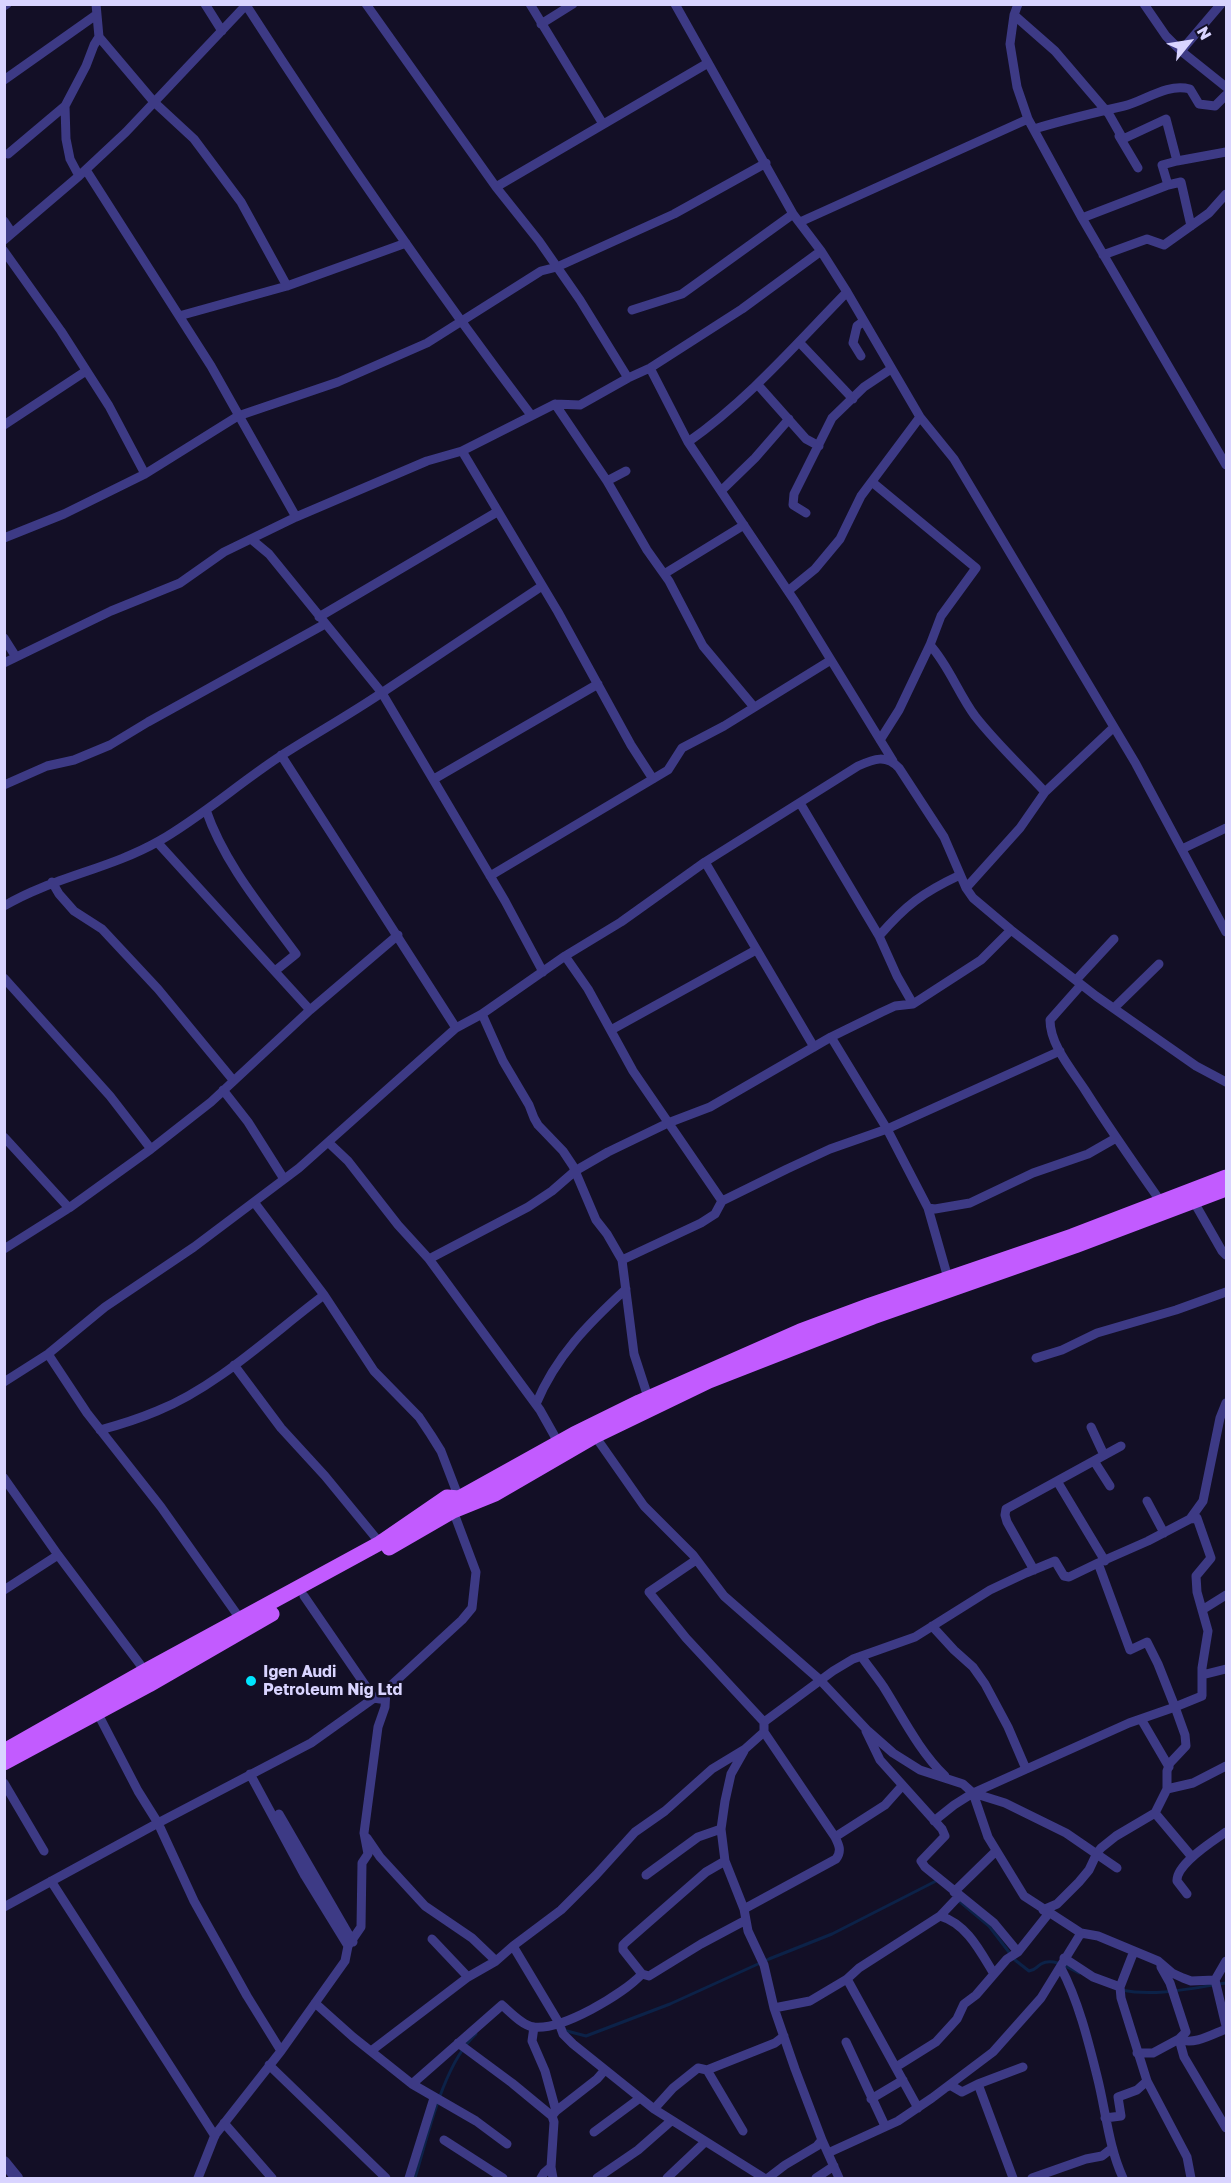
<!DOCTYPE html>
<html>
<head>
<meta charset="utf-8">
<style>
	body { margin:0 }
	#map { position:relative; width:1231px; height:2183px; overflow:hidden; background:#130f26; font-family:"Golos Text",sans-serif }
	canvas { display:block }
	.frame { position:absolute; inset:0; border:6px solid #d9d4ff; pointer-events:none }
	.north { position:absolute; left:1159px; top:12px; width:60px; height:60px; -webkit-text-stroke:4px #130f26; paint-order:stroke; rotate:60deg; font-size:16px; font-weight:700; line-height:24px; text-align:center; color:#d9d4ff }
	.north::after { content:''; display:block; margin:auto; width:21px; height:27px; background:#d9d4ff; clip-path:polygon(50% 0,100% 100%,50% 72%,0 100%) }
</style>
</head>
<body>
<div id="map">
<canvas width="1231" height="2183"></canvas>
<div class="frame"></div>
<div class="north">N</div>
</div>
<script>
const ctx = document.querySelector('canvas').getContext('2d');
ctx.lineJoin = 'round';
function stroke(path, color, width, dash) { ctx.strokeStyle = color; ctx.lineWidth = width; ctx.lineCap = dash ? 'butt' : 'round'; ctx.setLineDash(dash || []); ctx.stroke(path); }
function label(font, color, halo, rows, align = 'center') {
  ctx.font = font + ' "Golos Text",sans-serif'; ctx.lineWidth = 5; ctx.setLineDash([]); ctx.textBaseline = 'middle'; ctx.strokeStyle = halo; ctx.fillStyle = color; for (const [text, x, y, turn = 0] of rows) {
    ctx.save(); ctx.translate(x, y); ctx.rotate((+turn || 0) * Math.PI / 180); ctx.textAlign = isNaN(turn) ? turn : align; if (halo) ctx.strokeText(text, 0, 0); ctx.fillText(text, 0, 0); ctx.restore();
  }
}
stroke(new Path2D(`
	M959,1901L989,1926L1015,1960L1029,1971C1036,1970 1036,1967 1041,1964C1053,1957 1069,1968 1079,1973
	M1121,1990C1156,1997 1192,1988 1226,1983
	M563,2030L586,2036L670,2004L769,1959L832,1934L936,1881
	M415,2178C428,2136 443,2064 476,2034`), '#0c2248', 3);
stroke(new Path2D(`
	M205,4L222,31
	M366,4L496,187L539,241L580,300L628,378
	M530,4L603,124
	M675,4L793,214L821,251L847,292L920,417L954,459L1136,764L1226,932
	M1018,4L1014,15L1010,44L1017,87L1028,119L1082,218L1226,465
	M1144,4L1166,36L1181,51L1226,87
	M246,5C336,145 430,282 531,415
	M4,6L7,4
	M1014,15L1055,51L1108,113
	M541,24L573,4
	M99,37L154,102L194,139L241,202L287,286
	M1181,51L1221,4
	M4,80L96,15
	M1106,109L1123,139L1166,119L1177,161L1162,165L1168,185L1181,182L1191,226
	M1034,129C1064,120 1093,113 1124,106C1145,101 1166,83 1190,89L1199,104L1215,106L1226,95
	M1119,136L1138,168
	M8,154L65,106
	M1177,161L1226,152
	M86,170L211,366L296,517
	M79,176L70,159L66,139L65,106L86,66L94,45L99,37L96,4
	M496,187L708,63
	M1082,218L1168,185
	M4,221L12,233
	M800,222L1028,119
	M4,240L79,176L126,132L247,4
	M4,251L61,331L109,406L145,474
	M1103,255L1147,239L1164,245L1209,213L1226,194
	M632,310L682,294L793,214
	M179,316L287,286L406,243
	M799,342L853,399
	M861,356L853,343L857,326L864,321
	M650,368L688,442L796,603L893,761
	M758,385L806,439L819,446
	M555,404L607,481L647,550L669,581L703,646L754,707
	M4,425L86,371
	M688,442C748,400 796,344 847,292
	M462,451L558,612L631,745L653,779
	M607,481L626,471
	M872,482L976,568L941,616L930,645L899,710L880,740
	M721,491L755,458L789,419
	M806,513L793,505L794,494L832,418L864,387L891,369
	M4,538L64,514L145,474L238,416L338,382L427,343L541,271L557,267L674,214L766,163
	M251,539L269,554L382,693L505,901L543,972
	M664,574L744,525
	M788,591L815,569L840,539L861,496L920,417
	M319,617L497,512
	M4,638L16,657
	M930,645C949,666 958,693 975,716C996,743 1022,767 1045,792
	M4,663L111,611L180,583L224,552L296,517L427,461L462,451L555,404L580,405L628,378L650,368L742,309L821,251
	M281,755L456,1028
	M434,779L598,684
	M4,785L47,766L74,760L110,745L148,722L325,624
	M800,803L879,936
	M206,810C224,863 263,909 296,954L275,971
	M157,842L310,1010
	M1182,849L1226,828
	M705,862L814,1047
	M490,876L668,770L682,748L724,726L831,660
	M52,882L59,894L74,911L102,929L158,989L233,1080
	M966,888L1020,828L1045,792L1114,727
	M4,906C53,877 110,869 159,841C201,817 238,784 279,757C313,735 349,715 383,692C436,657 489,621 542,586
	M565,956L588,989L633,1071L722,1201
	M4,978L110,1096L151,1149
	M1076,980L1114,939
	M1081,985L1050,1020C1050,1045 1072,1070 1085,1090C1109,1128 1135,1165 1161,1202
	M913,1004L981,960L1011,930
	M1114,1008L1159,964
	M482,1014L503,1061L529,1105L534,1118L538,1125L563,1151L573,1166L596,1220L607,1234L622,1260L634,1354L648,1397
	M611,1030L756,950
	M831,1037L887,1129L928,1208L935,1209L970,1203L1033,1173L1088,1154L1116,1138
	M223,1090L248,1122L284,1179
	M4,1137L69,1208
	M329,1143L348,1161L398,1225L429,1259L540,1410L558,1442
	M254,1202L324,1295L374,1371L419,1417L431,1435L441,1451L459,1498
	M1194,1202L1222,1251L1226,1255
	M928,1208L948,1278
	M4,1249L69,1208L151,1149L211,1102L310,1010L398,935
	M429,1259L528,1207L552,1191L575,1171L608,1152L668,1123L710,1107L831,1037L882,1012L895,1006L913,1004L897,976L879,936C906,905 922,893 960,875
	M622,1260L701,1223L715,1214L722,1201L787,1169L830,1149L887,1129L1060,1051
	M48,1354L87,1413L161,1507L241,1620
	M1036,1358L1062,1350L1097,1333L1176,1310L1226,1292
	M234,1365L281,1428L325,1476L380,1543
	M4,1382L48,1354L105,1307L194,1247L299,1168L456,1028L482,1014L565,956L621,922L705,862L858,766C874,759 886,754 899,768L944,837L966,888L973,898L1011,930L1096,996L1196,1066L1226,1082
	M536,1404C556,1356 588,1324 626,1289
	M1091,1427L1104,1455
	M100,1430C119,1425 138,1419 157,1411C217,1387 272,1334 324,1295
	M595,1436L644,1506L693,1555L724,1596L820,1680L868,1731L893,1753L920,1770L963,1784L973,1793L1005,1803L1066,1833L1117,1868
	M1094,1461L1110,1486
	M4,1478L58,1555L145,1671
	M1057,1481L1105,1561
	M1147,1501L1164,1533
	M696,1560L649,1592L686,1638L764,1722
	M1098,1563L1148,1541L1190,1519L1203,1501L1220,1418L1226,1403
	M1034,1570L1007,1522L1005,1515L1006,1509L1121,1446
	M4,1590L58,1555
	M304,1596L374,1698L380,1699
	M1202,1610L1226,1595
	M932,1626L954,1650L973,1667L985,1684L1008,1727L1026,1769
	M861,1656C868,1666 876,1676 883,1686C902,1716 919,1751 945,1776
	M1202,1675L1226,1669
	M97,1712L138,1791L158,1823L194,1901L247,1996L281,2051
	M1141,1719L1169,1767
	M866,1731L880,1760L942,1829L945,1836L921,1861L925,1867L994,1923L1018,1952
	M764,1732L835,1837L885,1805L902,1786
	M744,1751L731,1774L725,1801L721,1829L725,1861L744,1909L748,1931L764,1965L774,2008L795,2069L822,2140L839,2178
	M250,1774L305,1876L348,1946
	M4,1783L44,1851
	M1167,1789L1193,1783L1226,1766
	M973,1793L988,1837L1024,1896L1081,1933L1098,1936L1158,1961L1172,1973L1183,1978L1191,1981L1215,1980
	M1155,1813L1192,1857
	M279,1814L353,1942
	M367,1838L380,1857L425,1906L472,1938L496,1961
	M725,1861L706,1872L626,1942L623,1945V1950L642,1974L649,1976L701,1944L746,1920
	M646,1875L698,1837L721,1829
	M51,1881L215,2136
	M954,1892L996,1851
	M1187,1894L1177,1881C1176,1864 1213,1841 1226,1832
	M4,1907L158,1823L311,1743L374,1698
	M744,1909L836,1859C842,1851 839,1845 835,1837
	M1043,1910L1057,1904L1079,1882L1089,1870L1097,1853L1101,1848L1116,1836L1155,1813L1167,1789V1771L1170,1763L1186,1746L1185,1735L1175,1707L1202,1696V1668L1208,1631L1197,1592L1196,1576L1211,1558L1197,1518L1190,1519
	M940,1916C967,1924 980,1951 994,1974
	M432,1939L468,1977
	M513,1946L559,2023L563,2034L573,2044L654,2109L764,2178
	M1064,1958L1093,1977L1120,1987
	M1226,1961L1215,1980L1226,2026
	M1161,1967L1170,1983L1186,2032L1179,2039L1184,2057L1226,2128
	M1061,1968C1078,2000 1088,2040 1097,2076C1106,2111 1108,2145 1123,2178
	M847,1979L918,2108
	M1120,1987L1121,1998L1147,2081L1187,2157L1191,2178
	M1120,1987L1134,1951
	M315,2003L353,2037L412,2084L476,2121L507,2144
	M774,2008L810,2001L847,1979L859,1968L940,1916L959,1896
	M534,2027L532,2041L545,2071L556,2111L552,2116L554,2122L551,2167L553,2178
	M846,2042L885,2126
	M458,2043L512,2083L552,2116
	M371,2051L468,1977L496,1961L513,1946L561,1910L596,1875L635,1832L665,1811L712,1769L745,1749L764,1732V1722L833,1671L853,1659L915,1637L990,1590L1026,1573L1055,1561L1064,1576L1069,1577L1098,1563L1130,1650L1147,1642L1158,1664L1175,1707L1129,1723L973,1793L954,1805L934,1821
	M1137,2053H1153L1179,2039C1193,2046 1213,2034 1226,2029
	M269,2065L386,2178
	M896,2067L936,2042L957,2019L964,2004L976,1995L1007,1959L1018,1952L1049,1913
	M707,2070L743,2131
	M412,2084L502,2005C511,2013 522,2025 533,2027C562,2031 623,1994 642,1974
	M978,2084L1023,2067
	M947,2087L950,2085L962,2092L978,2084L1013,2178
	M871,2099L903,2080
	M654,2109L673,2088L698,2068L707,2070L775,2043L784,2036
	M556,2111L597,2079L604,2071
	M1105,2118L1121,2116L1118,2097L1137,2090L1147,2081
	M224,2123L272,2178
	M594,2132L640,2098
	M444,2140L503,2178
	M828,2153L898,2121L932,2098L993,2052L1041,1998L1081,1933
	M198,2178L215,2135L281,2051L345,1961L348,1946L361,1927L362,1863L368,1854L364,1833L378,1727L385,1707L386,1690L462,1620L472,1608L476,1572L452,1508
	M409,2178L434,2098
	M541,2178L544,2173L551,2167
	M597,2178L638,2150L671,2121
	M667,2178L705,2142
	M768,2178L785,2165L817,2146L822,2140
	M816,2178L834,2166
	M1032,2178L1086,2159L1102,2156L1111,2149`), '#3d3a85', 9);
stroke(new Path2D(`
	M4,2162L17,2178`), '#3d3a85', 12);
stroke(new Path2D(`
	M389,1548L453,1511L495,1494L595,1436L709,1381L873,1317L1075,1246L1226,1189
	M4,1751L145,1671L380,1543L447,1497L459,1498L574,1434L639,1402L800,1331L870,1305L1072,1236L1226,1177
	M4,1763L149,1685L272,1614`), '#c25bff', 15);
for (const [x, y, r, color] of [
	[251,1681,6,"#00e5ff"]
]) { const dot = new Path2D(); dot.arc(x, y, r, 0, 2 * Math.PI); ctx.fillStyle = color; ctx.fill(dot); stroke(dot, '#130f26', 2); }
label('bold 16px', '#d9d4ff', '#130f26', [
	["Igen Audi",263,1672],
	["Petroleum Nig Ltd",263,1690]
], 'left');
</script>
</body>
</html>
